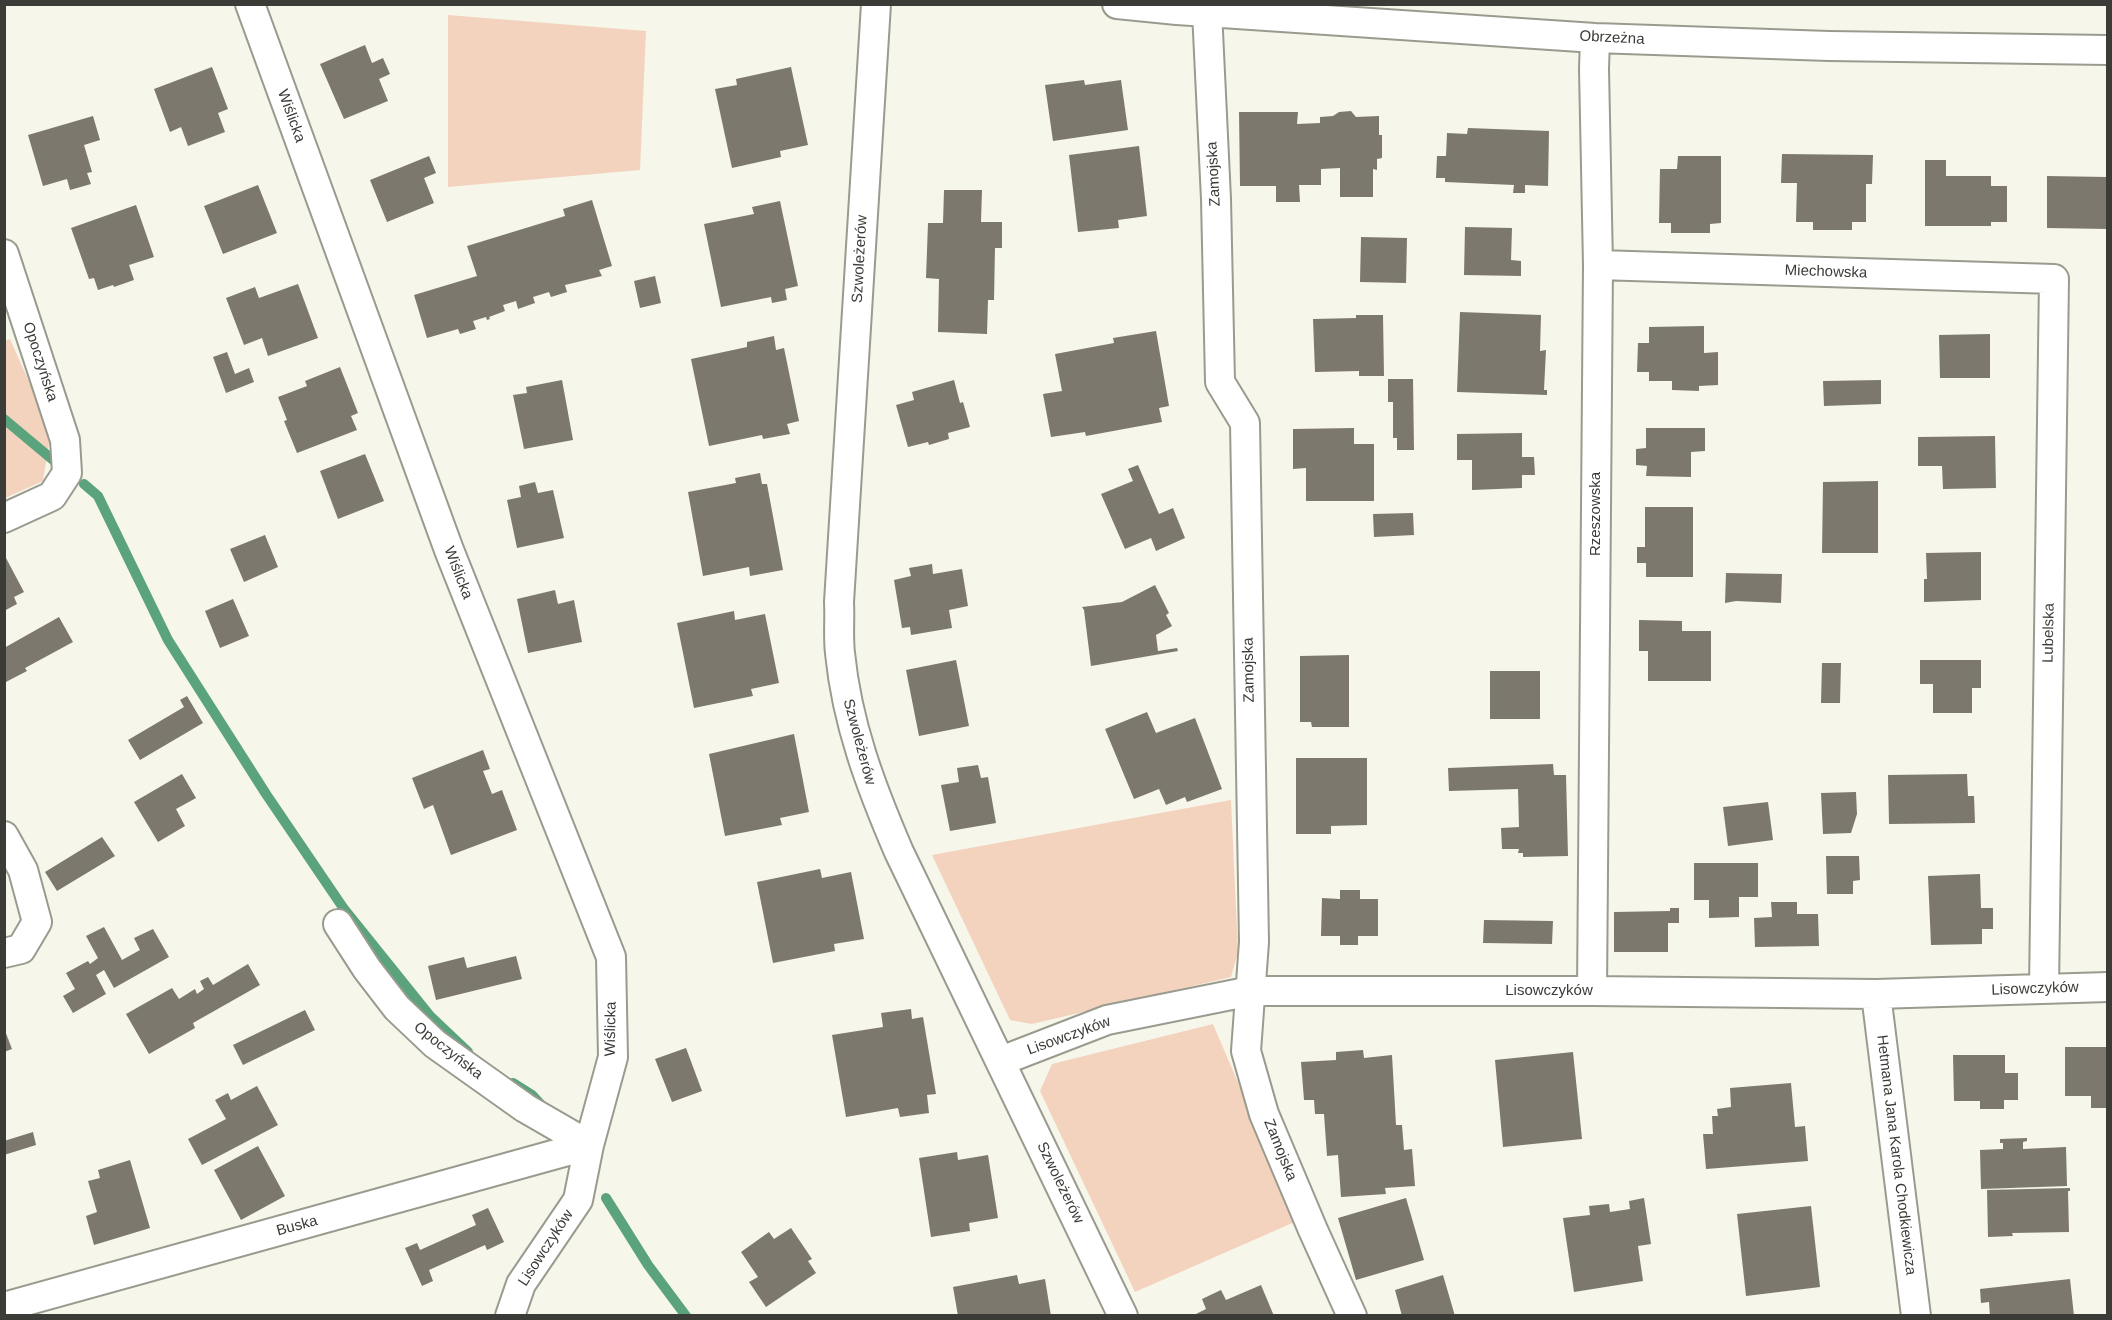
<!DOCTYPE html>
<html>
<head>
<meta charset="utf-8">
<style>
	body { margin:0 }
	#map { position:relative; width:2112px; height:1320px; overflow:hidden; background:#f6f6ea; font-family:Arial,sans-serif }
	canvas { display:block }
	.frame { position:absolute; inset:0; border:6px solid #3b3b37; pointer-events:none }
</style>
</head>
<body>
<div id="map">
<canvas width="2112" height="1320"></canvas>
<div class="frame"></div>
</div>
<script>
const ctx = document.querySelector('canvas').getContext('2d');
ctx.lineJoin = 'round';
function paint(path, color) { ctx.fillStyle = color; ctx.fill(path, 'evenodd'); }
function stroke(path, color, width, dash) { ctx.strokeStyle = color; ctx.lineWidth = width; ctx.lineCap = dash ? 'butt' : 'round'; ctx.setLineDash(dash || []); ctx.stroke(path); }
function label(font, color, halo, rows, align = 'center') {
  ctx.font = font + ' Arial,sans-serif'; ctx.lineWidth = 6; ctx.setLineDash([]); ctx.textBaseline = 'middle'; ctx.strokeStyle = halo; ctx.fillStyle = color; for (const [text, x, y, turn = 0] of rows) {
    ctx.save(); ctx.translate(x, y); ctx.rotate((+turn || 0) * Math.PI / 180); ctx.textAlign = isNaN(turn) ? turn : align; if (halo) ctx.strokeText(text, 0, 0); ctx.fillText(text, 0, 0); ctx.restore();
  }
}
paint(new Path2D(`
	M448,15L646,31L640,170L448,187Z
	M10,339L51,431L43,481L5,498L4,341Z
	M1231,800L1238,952L1231,977L1032,1024L1010,1020L932,855Z
	M1213,1024L1297,1221L1135,1292L1040,1091L1052,1064Z`), '#f3d3bd');
stroke(new Path2D(`
	M4,419L59,465
	M84,484L98,496L168,640L266,794L344,909L430,1016L468,1052
	M513,1083L532,1095L543,1107
	M606,1198L648,1265L686,1316`), '#5aa37c', 10);
paint(new Path2D(`
	M365,45L372,63L383,58L390,74L379,79L388,101L344,119L320,64Z
	M212,67L228,109L218,113L225,132L188,146L181,127L170,132L154,89Z
	M791,67L808,145L780,151L781,157L732,168L715,89L737,85L736,79Z
	M1084,80L1085,85L1121,80L1128,130L1053,141L1045,85Z
	M1351,111L1356,117L1379,116V135H1382V158L1377,159V170L1373,169V197H1340V168L1321,169V185H1299L1300,202H1276V186H1240L1239,112H1298L1297,124L1320,123V117L1333,116L1339,112Z
	M93,116L100,140L84,145L92,172L87,173L91,184L70,190L67,179L43,186L28,135Z
	M1468,128L1549,131L1548,186L1525,185V193H1513L1514,185L1445,182V178H1436L1437,156H1446L1447,133L1467,134Z
	M1139,146L1147,216L1118,220L1119,228L1078,232L1069,155Z
	M1782,154L1873,155L1872,184H1866V222H1852V230H1813V222H1796L1797,183H1781Z
	M429,156L436,173L424,178L434,203L387,222L370,180Z
	M1678,156H1721V223L1710,224V233H1671V223H1659L1660,169H1677Z
	M1925,160H1946V176H1991V186H2007V222H1991V226H1925Z
	M2047,176L2108,177V229L2047,228Z
	M258,185L277,233L223,254L204,206Z
	M944,190H982L981,222H1002V248H995L994,300H988L987,334L938,332L939,279L926,278L928,223H943Z
	M592,200L612,266L599,270L602,276L565,285L567,292L551,297L549,292L533,297L535,303L518,309L516,301L503,305L505,311L489,317L490,319L487,320L486,317L473,321L476,329L460,334L458,329L427,338L414,295L477,276L467,246L565,216L563,209Z
	M780,201L798,286L785,289L787,300L772,303L771,297L721,307L704,224L754,214L752,207Z
	M136,205L154,257L129,265L134,280L114,287L113,285L98,290L94,278L89,279L71,228Z
	M1465,227L1512,228L1511,260L1521,261V276L1464,275Z
	M1361,237L1407,238L1406,283L1360,282Z
	M655,276L661,303L640,308L634,281Z
	M298,284L318,338L268,356L262,338L244,345L226,298L255,287L259,298Z
	M1460,312L1541,315L1540,351L1546,350L1544,390H1547V395L1457,392Z
	M1356,315H1383L1384,376H1359V371L1315,372L1313,319L1356,318Z
	M1704,326V353L1718,352V385L1699,386V391L1672,390V381H1649V372H1637L1638,343H1649V327Z
	M1156,331L1169,406L1159,408L1162,422L1086,436L1085,432L1051,437L1043,394L1062,391L1055,354L1114,343L1113,338Z
	M1990,334V378H1940L1939,335Z
	M774,336L776,350L784,348L799,421L787,424L790,434L763,439L762,435L709,446L691,359L747,347V342Z
	M227,352L235,374L249,368L254,382L226,393L213,357Z
	M340,367L358,413L351,416L357,430L297,453L284,421L287,420L278,397L307,386L305,381Z
	M1388,379H1413L1414,450H1397V438H1393V402H1388Z
	M562,380L573,440L524,449L513,395L527,393L526,387Z
	M954,380L960,403L963,402L970,427L948,433L949,439L929,445L928,442L908,447L896,405L914,400L912,392Z
	M1881,380V404L1824,406L1823,381Z
	M1354,428V444H1374V501H1306V468L1293,469V429Z
	M1646,428H1705V451L1691,452V477L1646,476L1647,466L1636,465V449L1646,448Z
	M1522,433V457H1534L1535,475H1522V488L1472,490V460H1457V434Z
	M1995,436L1996,488L1943,489L1942,466H1918V437Z
	M365,454L384,501L338,519L320,471Z
	M1138,465L1159,514L1173,508L1185,538L1156,551L1151,538L1125,549L1101,494L1133,481L1128,469Z
	M760,473L762,484H767L783,570L750,576L749,567L703,576L688,492L736,483L735,478Z
	M1878,481V553H1822L1823,482Z
	M535,482L538,493L553,490L564,538L517,548L507,500L521,497L519,486Z
	M1645,507H1693V577H1646V563H1637V547H1645Z
	M1413,513L1414,535L1374,537L1373,514Z
	M265,535L278,567L244,582L230,549Z
	M1981,552V600L1924,602V579H1927L1926,553Z
	M6,558L24,592L14,597L17,604L4,611V559Z
	M932,564L933,574L962,569L968,606L949,610L952,628L911,635L910,627L902,628L894,580L911,576L909,568Z
	M1726,573L1782,574L1781,603L1736,601L1725,603Z
	M1155,585L1169,613L1166,615L1172,626L1156,635L1158,651L1177,648L1178,651L1091,666L1084,610L1082,607L1122,602Z
	M555,590L558,604L574,600L582,642L528,653L517,599Z
	M233,599L249,636L220,648L205,611Z
	M734,611L735,620L765,614L779,683L751,689L753,696L694,708L677,623Z
	M59,617L73,642L25,668L27,671L4,683V648Z
	M1639,620L1682,621V631H1711V681H1648V651H1639Z
	M1349,655V727H1312L1311,722H1300V656Z
	M956,660L969,726L919,736L906,670Z
	M1920,660H1981V688H1972V713H1933V684H1920Z
	M1822,663H1841L1840,703H1821Z
	M1490,671H1540V719H1490Z
	M187,696L203,723L140,760L128,740L184,707L180,700Z
	M1147,712L1156,733L1195,718L1222,789L1187,802L1185,797L1166,805L1159,789L1134,799L1105,729Z
	M794,734L809,812L780,818L782,825L725,836L709,754Z
	M483,750L490,769L483,771L492,794L502,790L517,830L451,855L433,805L424,809L412,778Z
	M1296,758H1367V825L1331,826V834H1296Z
	M1553,764L1554,775H1566L1568,856L1523,857V853H1518L1519,849H1502L1501,828L1519,827L1518,789L1449,791L1448,768Z
	M978,765L981,778L988,777L996,823L950,831L941,785L959,782L957,768Z
	M182,774L196,798L176,809L185,826L158,842L134,802Z
	M1967,774L1968,796H1974L1975,823L1889,824L1888,775Z
	M1856,792L1857,814L1851,833L1823,834L1821,793Z
	M1768,802L1773,840L1728,846L1723,807Z
	M102,837L115,856L57,891L45,872Z
	M1826,856H1859L1860,880L1853,881V894H1827Z
	M1694,863H1758V897H1739V917L1709,918V900H1694Z
	M820,869L822,878L851,872L864,939L834,944L835,951L773,963L757,882Z
	M1980,874L1981,908H1993V929H1982V944L1931,945L1928,876Z
	M1340,890H1360V899H1378V936H1358V945H1340V936H1321L1322,898L1340,899Z
	M1771,902H1797V914H1818L1819,946L1755,947L1754,918L1772,917Z
	M1670,908H1679V923H1668V952H1614V912L1670,911Z
	M1484,920L1553,921L1552,944L1483,943Z
	M104,927L122,960L140,950L134,938L153,929L169,957L114,988L104,970L96,975L106,994L73,1013L63,996L75,989L66,973L88,961L90,964L98,958L86,936Z
	M516,956L522,979L436,1000L428,966L464,957L467,968Z
	M248,964L260,985L193,1023L195,1028L149,1054L126,1014L172,988L179,999L195,989L197,994L204,989L200,981L208,977L213,985Z
	M911,1009L912,1019L923,1017L936,1094L927,1095L929,1113L900,1117L898,1108L846,1117L832,1035L883,1027L881,1013Z
	M305,1010L315,1030L243,1065L233,1045Z
	M4,1028L12,1049L4,1052Z
	M2065,1047H2108V1108H2091V1096H2065Z
	M686,1048L702,1091L672,1102L655,1059Z
	M1363,1050L1364,1058L1392,1055L1396,1125H1402L1404,1150L1412,1149L1415,1186L1385,1188L1386,1194L1341,1197L1338,1155L1327,1156L1324,1114H1315L1314,1100H1304L1301,1062L1336,1060V1052Z
	M1573,1052L1582,1139L1503,1147L1495,1060Z
	M1953,1055H2005V1073H2018V1100H2004V1109H1980V1101H1954Z
	M1791,1083L1795,1127L1805,1126L1808,1161L1706,1169L1703,1134H1713L1712,1116H1718L1717,1109L1731,1107L1730,1088Z
	M257,1086L278,1125L202,1165L188,1139L226,1119L215,1100L228,1093L231,1100Z
	M33,1132L36,1145L4,1155V1141Z
	M2027,1138V1141L2023,1142V1149L2066,1147L2067,1186L1981,1189L1980,1150L2003,1149V1143H2000V1139Z
	M258,1146L285,1196L241,1220L214,1170Z
	M957,1152L958,1160L988,1155L998,1218L969,1223L970,1231L931,1237L919,1158Z
	M130,1160L150,1228L94,1245L86,1216L97,1212L88,1181L100,1178L98,1170Z
	M2070,1188V1191H2068L2069,1232L2012,1233L2013,1236L1988,1237L1987,1190Z
	M1406,1198L1424,1260L1356,1280L1338,1218Z
	M1644,1198L1651,1244L1638,1246L1643,1281L1574,1292L1563,1218L1590,1215L1589,1206L1609,1204L1610,1212L1630,1209L1629,1201Z
	M1811,1206L1820,1287L1746,1296L1737,1214Z
	M488,1208L504,1242L487,1250L485,1245L429,1270L433,1281L422,1286L405,1248L417,1243L420,1250L476,1225L472,1215Z
	M791,1228L812,1259L808,1261L816,1273L766,1307L749,1282L758,1277L741,1252L769,1232L774,1239Z
	M1017,1275L1019,1284L1045,1279L1051,1316H958L953,1287Z
	M1443,1275L1455,1316H1402L1395,1290Z
	M2070,1279L2074,1316H1990L1989,1302L1981,1303L1980,1289Z
	M1261,1285L1274,1316H1197L1196,1314L1206,1309L1202,1299L1221,1290L1226,1300Z`), '#7d786e');
const street = new Path2D(`
	M250,4L449,550L611,957L613,1057L589,1145L578,1200L521,1284L510,1316
	M876,4L839,602C840,619 838,636 840,653C847,724 871,787 899,852L1123,1316
	M1117,4L1177,10L1595,38L1829,46L2108,50
	M1207,11L1216,199L1220,382L1245,423L1254,942L1246,1051L1264,1114L1313,1230L1352,1316
	M4,254L65,440L67,473L52,496L4,518
	M1598,265L2054,279L2044,988
	M4,836L23,870L37,922L21,949L4,953
	M338,924L367,969L397,1008L435,1044L525,1108L589,1145
	M1592,991L1598,265L1594,69L1595,38
	M1876,994L1916,1316
	M1001,1061L1107,1020L1251,991H1592L1876,994L2108,987
	M4,1307L589,1145`);
stroke(street, '#9a9b8f', 32);
stroke(street, '#fff', 28);
label('15px', '#3b3b37', '#fff', [
	["Obrzeżna",1612,38,3],
	["Wiślicka",291,116,70],
	["Zamojska",1214,174,-93],
	["Szwoleżerów",860,259,-87],
	["Miechowska",1826,272,2],
	["Opoczyńska",40,362,72],
	["Rzeszowska",1596,514,-90],
	["Wiślicka",458,573,69],
	["Lubelska",2049,633,-89],
	["Zamojska",1249,670,-91],
	["Szwoleżerów",859,742,75],
	["Lisowczyków",2035,989,-2],
	["Lisowczyków",1549,991],
	["Wiślicka",611,1029,-89],
	["Lisowczyków",1069,1036,-20],
	["Opoczyńska",448,1051,38],
	["Zamojska",1280,1150,68],
	["Hetmana Jana Karola Chodkiewicza",1896,1155,83],
	["Szwoleżerów",1060,1183,64],
	["Buska",297,1226,-15],
	["Lisowczyków",546,1248,-57]
]);
</script>
</body>
</html>
